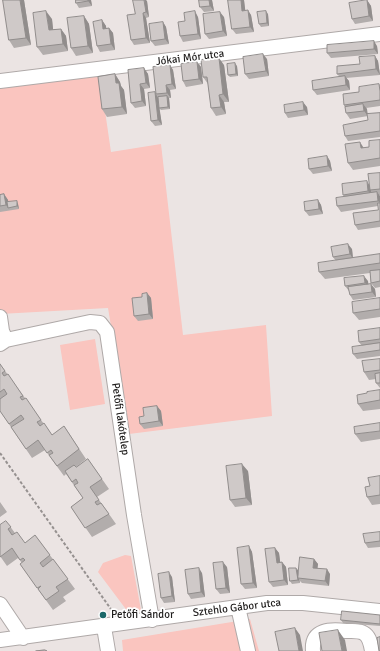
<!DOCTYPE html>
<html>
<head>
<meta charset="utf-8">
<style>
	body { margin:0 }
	canvas { display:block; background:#ebe4e3 }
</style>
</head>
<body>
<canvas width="380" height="651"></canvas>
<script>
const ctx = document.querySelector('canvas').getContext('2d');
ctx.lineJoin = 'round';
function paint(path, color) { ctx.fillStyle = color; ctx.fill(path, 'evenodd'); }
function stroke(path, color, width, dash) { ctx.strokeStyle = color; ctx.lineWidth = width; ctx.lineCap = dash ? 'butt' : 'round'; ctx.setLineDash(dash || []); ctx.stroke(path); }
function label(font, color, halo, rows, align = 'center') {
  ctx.font = font + ' Signika,sans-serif'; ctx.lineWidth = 3.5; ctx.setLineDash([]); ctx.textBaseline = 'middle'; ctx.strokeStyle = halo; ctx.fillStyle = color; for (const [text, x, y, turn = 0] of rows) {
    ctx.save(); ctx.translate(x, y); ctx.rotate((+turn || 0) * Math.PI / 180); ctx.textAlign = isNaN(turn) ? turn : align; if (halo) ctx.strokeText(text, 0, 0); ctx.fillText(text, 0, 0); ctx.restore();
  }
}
paint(new Path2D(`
	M98,63L111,152L161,144L183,335L266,325L272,416L129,434L108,308L0,314V76Z
	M95,339L105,404L70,410L60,345Z
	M125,555L131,556L141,610L128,612L98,572L103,563Z
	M250,619L259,651H123L122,640Z`), '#fac5bf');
const minor = new Path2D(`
	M0,81L380,34
	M0,317L2,331L6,340
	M0,344L6,340L90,322L100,323L107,332L134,515L152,620
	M0,604L23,638
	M238,607L248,651
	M104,627L108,651
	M0,640L267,603H303L380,611
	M313,651C311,629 331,629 346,631C352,631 360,630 365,634C370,638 371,645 372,651`);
stroke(minor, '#afa9a8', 16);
stroke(new Path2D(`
	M0,453L113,612`), '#969190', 2, [3, 2]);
stroke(minor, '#fff', 14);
paint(new Path2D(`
	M3,0H24L31,45L14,48L9,40Z
	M76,0H91L92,6L79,8L76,3Z
	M199,0H212L214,11L204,12L200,7Z
	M228,0H244L245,11L251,15L254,32L236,34L232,29Z
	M367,0L371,6L373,21L355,24L352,19Z
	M147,1L149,17L146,18L150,43L134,45L131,40L135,14Z
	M268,14L269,26L261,27L259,24Z
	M84,16L89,24L93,53L76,56L71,48Z
	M198,17L201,39L183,42L180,36L185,21Z
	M224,17L227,36L209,39L205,34Z
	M52,19L53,30L61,29L66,36L68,51L43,55L37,47Z
	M102,20L106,26V28H109L113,33L115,50L100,52L97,46Z
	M163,22L166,27L169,44L155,46L151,41Z
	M377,46L378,54L331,58L327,53Z
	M375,56L378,61L380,75L346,78L349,81L350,90L317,95L313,90L340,77L337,74L360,64Z
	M267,59L269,76L249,79L245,74Z
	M197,62L201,67L203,84L186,87L183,81Z
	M170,65L173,70L176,89L170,90L171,98H169L170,109L161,110L159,108L162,125L155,126L151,121L155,92L158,97L156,94Z
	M224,65L229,102H224L226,114L216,116L211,108L208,84L203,77Z
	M237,66L238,76L230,77L228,75Z
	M144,68L148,74L150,88L144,89L146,106L135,108L131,103Z
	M115,74L120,82L121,86L124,90L127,114L107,117L102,109Z
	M379,84L380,85V106L366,108L367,109V114L380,113V137L348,141L345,136L368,120V116L350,119L346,113L345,107L344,105L359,92Z
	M307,107L308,115L288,118L285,113Z
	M380,140V166L353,170L348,163L364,148L369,147Z
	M327,156L330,161L332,171L313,174L309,169Z
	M380,173V195H379L380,196V227L358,230L355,225L378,210V206L341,212L337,206L344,196L343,195L370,185Z
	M4,194L8,200V202L18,204L19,209L0,212V195Z
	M318,200L321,205L323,214L309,216L305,211Z
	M352,249L353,258L380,254V287L375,288L371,283L370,273L325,279L319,272L336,261L333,257Z
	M368,281V284L375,289L376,297L353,300L350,295L349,291L345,286Z
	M147,293L151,298L153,319L138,321L134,316L142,297Z
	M380,298V317L359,320L353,313Z
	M380,328V356L357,359L353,354L362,346L359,342Z
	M380,359V388L376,383V379L369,380L364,372Z
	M0,364L25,398L52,435L64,426L86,459L76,467L88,459L109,489L97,497L116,524L92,537L71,507L83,498L66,474L64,476L45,450L32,458L0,411Z
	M380,390V409L363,411L358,404L367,393Z
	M157,406L161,411L163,426L144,429L140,424L144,416Z
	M380,431V439L361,442L355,434Z
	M248,471L252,505L235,507L230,500Z
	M380,476V504L372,505L367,497L370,486Z
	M0,502L7,512L0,517Z
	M6,521L15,533L25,543L35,535L75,589L63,597L66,601L53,610L20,564L22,563L18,558L7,566L0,556Z
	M380,532V547L368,548L365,543Z
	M249,546L252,552L257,588L245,589L241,584Z
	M275,548L279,553L280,562H282L286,567L288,585L273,587L269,582Z
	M314,559L318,564L317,568L330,574L329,586L302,583L299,580L300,583L292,584L290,581L298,570L299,574Z
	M227,567L230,593L220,594L216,589Z
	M202,573L205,597L191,599L188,594Z
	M172,577L175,602L164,603L161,598Z
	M380,615V626L343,623L341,620Z`), '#b2adac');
paint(new Path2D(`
	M20,0H24L31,45L26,38Z
	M88,0H91L92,6L88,1Z
	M144,0H146L147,1L149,17L146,12Z
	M209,0H212L214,11L210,6Z
	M241,0H244L246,16L242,11Z
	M367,0L371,6L373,21L369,16Z
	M248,10L251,15L254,32L250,27Z
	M46,11L52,19L54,38L49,30Z
	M195,11L198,17L201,39L198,34Z
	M266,11L268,14L269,26L267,23Z
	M220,12L224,17L227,36L223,31Z
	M143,13L146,18L150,43L146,38Z
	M84,16L89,24L93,53L88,46Z
	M102,20L106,26L107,34L103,29Z
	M163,22L166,27L169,44L165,39Z
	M109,28L113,33L115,50L111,44Z
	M61,29L66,36L68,51L63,44Z
	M374,41L377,46L378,54L374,49Z
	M263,54L267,59L269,76L266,71Z
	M375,56L378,61L380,75L376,69Z
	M219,58L224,65L229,102L223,94Z
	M197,62L201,67L203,84L199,79Z
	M235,63L237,66L238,76L236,74Z
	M170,65L173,70L176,89L172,84Z
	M144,68L148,74L150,88L146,83Z
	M115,74L120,82L121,86L124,90L127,114L122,107L116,83Z
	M345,76L349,81L350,90L346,85Z
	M140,84L144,89L146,106L142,101Z
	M166,85L170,90L171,98L167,93Z
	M155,92L158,98L162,125L158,120Z
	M219,95L224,102L226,114L221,107Z
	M167,96L169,98L170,109L168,107Z
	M303,102L307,107L308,115L304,110Z
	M363,104L367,109L368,116L364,111Z
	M360,142L365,150L361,148Z
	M327,156L330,161L332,171L328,166Z
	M367,181L370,186L372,197L368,191Z
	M377,192L380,196V203L378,201Z
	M4,194L8,200L9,207L8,208L6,205Z
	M318,200L321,205L323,214L319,209Z
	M17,201L18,204L19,209L17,206Z
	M348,244L352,249L353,259L350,254Z
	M364,276L368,281L369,288L365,283Z
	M371,284L375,289L376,297L372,292Z
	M147,293L151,298L153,319L149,314Z
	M157,406L161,411L163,426L159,421Z
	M242,464L248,471L252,505L246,498Z
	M249,546L252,552L257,588L253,583Z
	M275,548L279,553L281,568L277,563Z
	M314,559L318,564L317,573L313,568Z
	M223,562L227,567L230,593L226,588Z
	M282,562L286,567L288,585L284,580Z
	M199,568L202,573L205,597L201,592Z
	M296,568L298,570L299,578H298L299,579L300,583L298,580Z
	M327,569L330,574L329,586L325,581Z
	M169,572L172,577L175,602L172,596Z
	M295,628L300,635L303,651H299Z
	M338,630L345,640L347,651H342Z`), '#918d8c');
const building = new Path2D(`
	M3,0H20L26,38L9,40Z
	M76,0H88V1L76,3Z
	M133,0H144L146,12L143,13L146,38L131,40L127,15L135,14Z
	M199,0H209L210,6L200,7Z
	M228,0H241L242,11L248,10L250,27L232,29Z
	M367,0L369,16L352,19L349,3Z
	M46,11L49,30L61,29L63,44L37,47L33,13Z
	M195,11L198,34L180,36L178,22L185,21L184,13Z
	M266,11L267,23L259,24L257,12Z
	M220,12L223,31L205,34L203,14Z
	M84,16L88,46L71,48L67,18Z
	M102,20L103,29L109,28L111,44L97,46L93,22Z
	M163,22L165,39L151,41L149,24Z
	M374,41V49L327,53V45Z
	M263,54L266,71L245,74L243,57Z
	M375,56L376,69L337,74V66L360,64L359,57Z
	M219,58L223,94L219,95L221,107L211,108L207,77H203L201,60Z
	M197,62L199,79L183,81L181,64Z
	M235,63L236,74L228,75L227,64Z
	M170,65L172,84L166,85L167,93L156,94L153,67Z
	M144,68L146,83L140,84L142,101L131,103L128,70Z
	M115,74L116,83H119L122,107L102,109L98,77Z
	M345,76L346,85L313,90L312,81Z
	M379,84L380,91V100L344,105L343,94L359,92V87Z
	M155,92L158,120L151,121L148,93Z
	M167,96L168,107L159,108L158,97Z
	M303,102L304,110L285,113L284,105Z
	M363,104L364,111L346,113L345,107Z
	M380,113V131L345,136L343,125L368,120L367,114Z
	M380,140V158L348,163L345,144L360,142L361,148L369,147V141Z
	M327,156L328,166L309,169L308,159Z
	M380,173V189L370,190L368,174Z
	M367,181L368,191L343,195L342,184Z
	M377,192L378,201L337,206L336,198Z
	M4,194L6,205L0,206V195Z
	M318,200L319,209L305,211L304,202Z
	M17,201V206L8,208L7,202Z
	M378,203H380V221L355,225L353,213L378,210Z
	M348,244L350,254L333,257L331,247Z
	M380,254V263L319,272L318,263Z
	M380,270V281L371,283L370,271Z
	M364,276L365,283L345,286L344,278Z
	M371,284L372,292L350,295L348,287Z
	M147,293L149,314L134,316L132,298L142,297V294Z
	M380,298V309L353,313L352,302Z
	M380,328V339L359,342L358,331Z
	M380,343V350L353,354L352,347Z
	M380,359V370L364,372L362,361Z
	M0,364L5,371L2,373L4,376L8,374L23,396L20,397L22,400L26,398L41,420L37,422L40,426L44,423L52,435L64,426L79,449L57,466L49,455L53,453L51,450L47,453L38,440L26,449L11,427L24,419L21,415L9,424L0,411V399L7,394L4,389L0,392Z
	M380,373V383H376L375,374Z
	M380,390V400L358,404L357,395L367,393V392Z
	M157,406L159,421L140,424L139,417L144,416L143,408Z
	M380,423V431L355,434L354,427Z
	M88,459L102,479L90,487L99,500L95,502L97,505L101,503L109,514L85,528L71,507L83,498L74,485L78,483L76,479L72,482L65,471L74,465L76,467Z
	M242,464L246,498L230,500L226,466Z
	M380,476V495L367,497L365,487L370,486L368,478Z
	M6,521L11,527L8,529L12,535L17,532L25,543L35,535L50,555L40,563L43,567L53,559L68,579L56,587L59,591L46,600L38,589L41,586L37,588L20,564L25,560L23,558L20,560L12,548L0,557V525Z
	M380,532V541L365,543L363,534Z
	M249,546L253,583L241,584L237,548Z
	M275,548L277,563L282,562L284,580L269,582L265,549Z
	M300,557L314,559L313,568L327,569L325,581L298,578Z
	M223,562L226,588L216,589L213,563Z
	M199,568L201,592L188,594L185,570Z
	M289,568H296L298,580L290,581Z
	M169,572L172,596L161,598L158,574Z
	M342,611L380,615V624L341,620Z
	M295,628L299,651H279L275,632Z
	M338,630L342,651H322L319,633Z
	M380,637V651H379L377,638Z
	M45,650L47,651H36Z`);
paint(building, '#cfc9c8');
stroke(building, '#918d8c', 1);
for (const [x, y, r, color] of [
	[103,615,4,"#1a6869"]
]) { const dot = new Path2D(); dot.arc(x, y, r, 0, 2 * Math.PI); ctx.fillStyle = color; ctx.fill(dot); stroke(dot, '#fff', 1.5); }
label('11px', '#201e1d', '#fff', [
	["Jókai Mór utca",190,58,-7],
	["Petőfi lakótelep",120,419,82],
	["Sztehlo Gábor utca",237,608,-7]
]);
label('11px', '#201e1d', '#fff', [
	["Petőfi Sándor",111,615]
], 'left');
</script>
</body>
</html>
